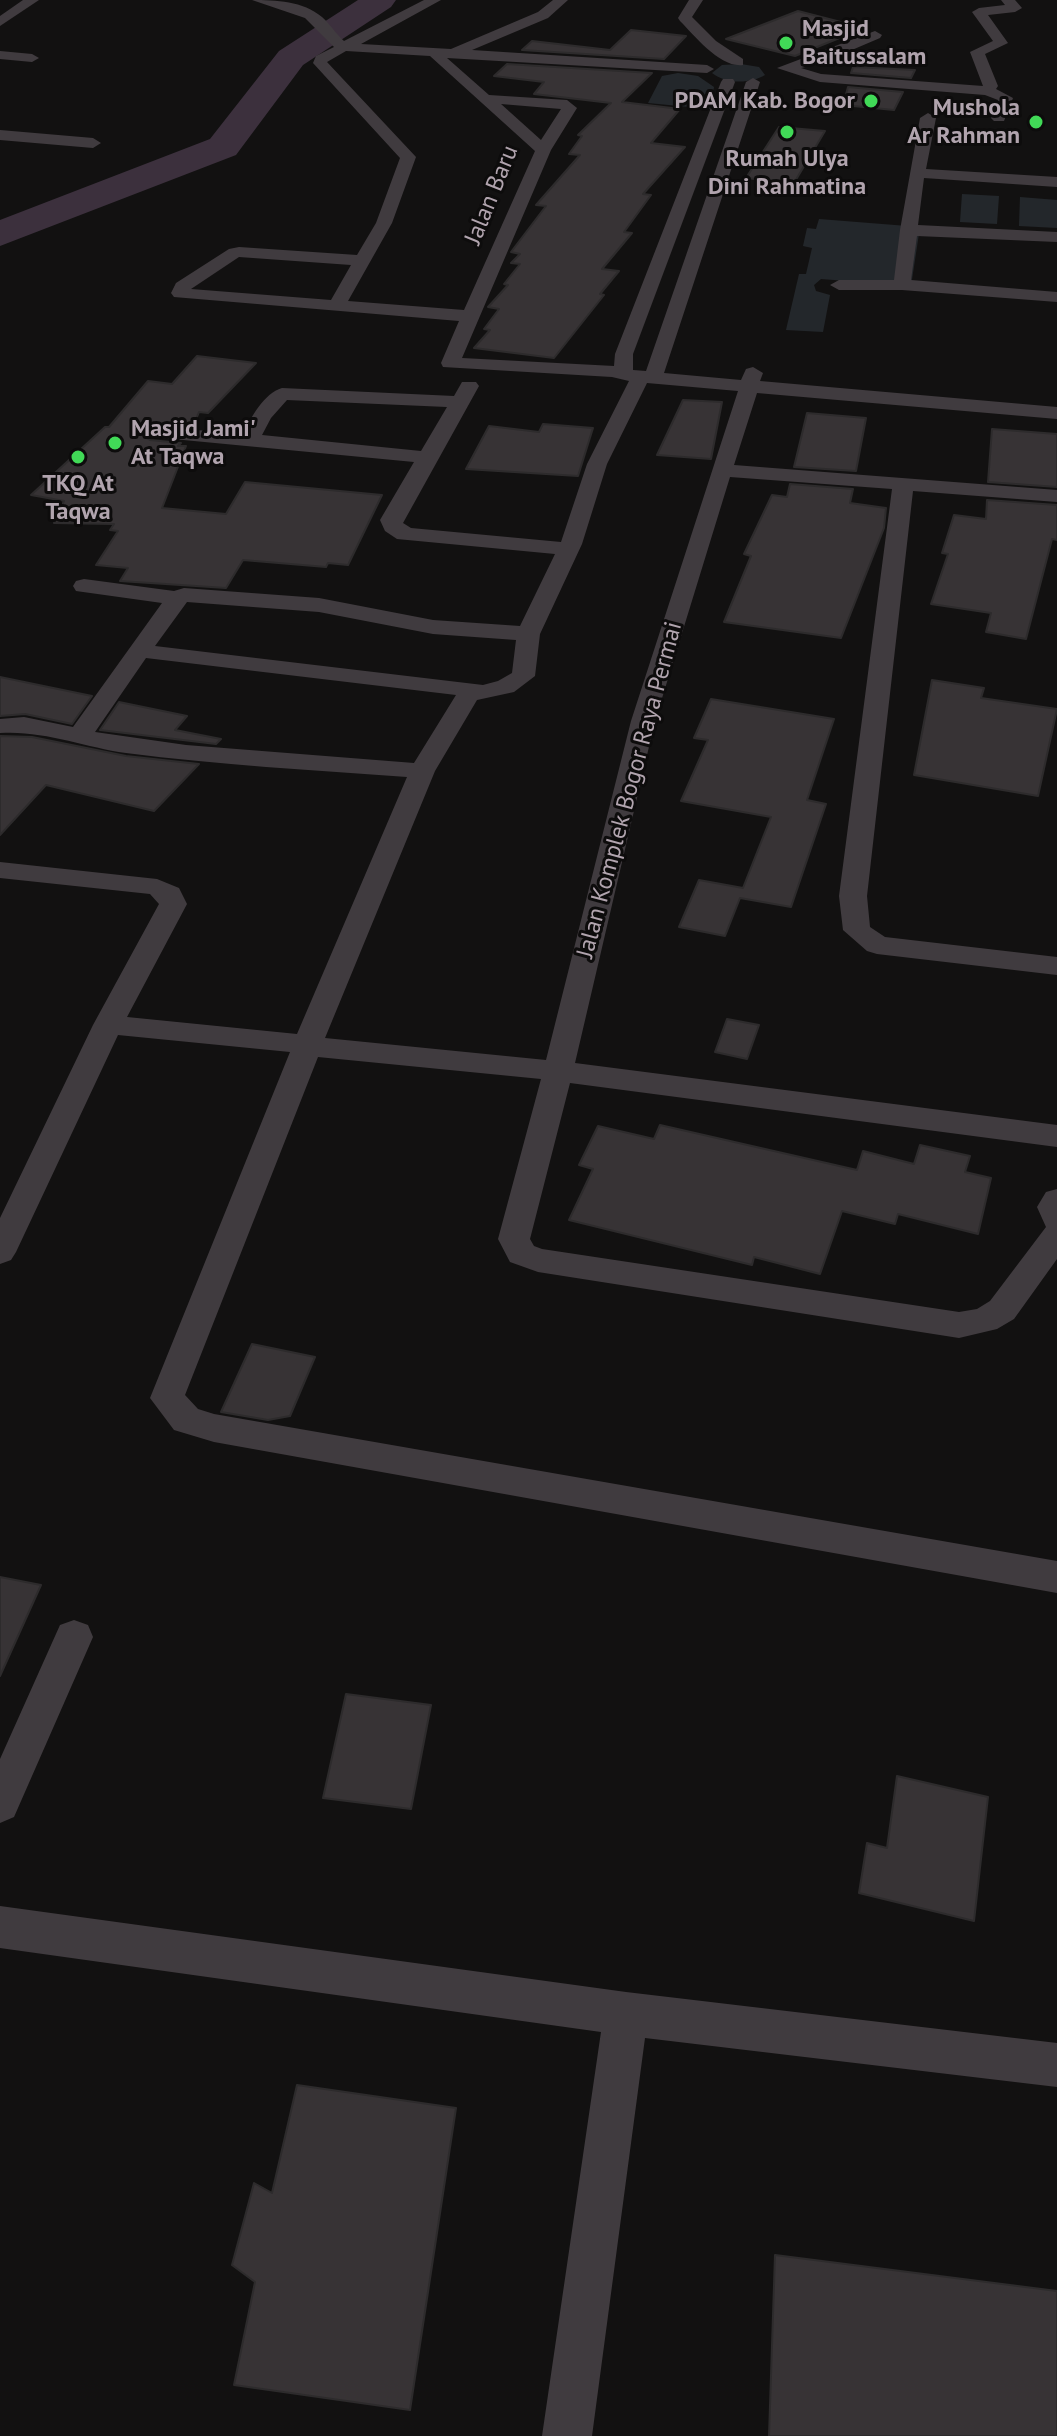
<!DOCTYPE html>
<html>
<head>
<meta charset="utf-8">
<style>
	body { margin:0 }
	canvas { display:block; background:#121111 }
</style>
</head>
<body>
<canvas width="1057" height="2436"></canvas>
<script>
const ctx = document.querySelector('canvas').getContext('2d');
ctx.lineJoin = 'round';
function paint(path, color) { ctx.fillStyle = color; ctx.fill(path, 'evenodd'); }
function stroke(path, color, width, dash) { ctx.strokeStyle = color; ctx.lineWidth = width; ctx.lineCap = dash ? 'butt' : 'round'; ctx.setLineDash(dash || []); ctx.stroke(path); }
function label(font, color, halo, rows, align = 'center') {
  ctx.font = font + ' "PT Sans",sans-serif'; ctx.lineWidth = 6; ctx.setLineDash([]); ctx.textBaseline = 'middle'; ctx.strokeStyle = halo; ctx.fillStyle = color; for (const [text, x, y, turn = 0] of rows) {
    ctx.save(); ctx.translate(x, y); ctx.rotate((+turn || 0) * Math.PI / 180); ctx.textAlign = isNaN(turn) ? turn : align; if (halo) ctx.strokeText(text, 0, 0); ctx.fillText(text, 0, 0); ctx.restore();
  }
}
paint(new Path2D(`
	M741,64L759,67L765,75C750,84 726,84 712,73L722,65Z
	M678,73L698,76L714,87L710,109L648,103L662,76Z
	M962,194L999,196L997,224L960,222Z
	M1020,197L1057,200V228L1019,226Z
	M819,219L920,227L911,286L821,279L814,285L816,291L830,295L823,332L786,330L799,274H806L812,248L803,246L807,228L816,229Z`), '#23272b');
paint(new Path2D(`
	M358,0H396L391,7L303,65L236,155L0,246V220L210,139L279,51Z`), '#3c303d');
const building = new Path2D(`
	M798,11L864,28L795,56L726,39Z
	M631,30L686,36L664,59L522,50L532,41L610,50Z
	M507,64L652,73L622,102L680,109L651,143L685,147L643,194L651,195L624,232L632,233L602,269L619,271L600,294L604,295L554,358L474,348L490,330L484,329L499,309L488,307L508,285L504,284L520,264L511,263L520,254L511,252L546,206L536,205L580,155L569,154L582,136L578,135L611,103L534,94L544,82L494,76Z
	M853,67L915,70L911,78L851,73Z
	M848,87L903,92L894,110L843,105Z
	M779,127L825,131L794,183L746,178Z
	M197,356L256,363L208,413L199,412L193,427L145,424L140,429V434L150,440L181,443L178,446H186L162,508L226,514L245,482L382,495L348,565L328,563L326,567L243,560L226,588L120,581L128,568L96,565L118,531L110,530L114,524L54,523L64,501L31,495L105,427H109L148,381L172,384Z
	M683,400L722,402L711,459L657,455Z
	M807,413L866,418L856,471L794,467Z
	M543,424L593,428L578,476L466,469L489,426L539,432Z
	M992,429L1057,434V487L988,482Z
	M790,484L853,489L850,503L886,508L884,528L841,638L724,622L751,556L744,554L772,495L787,497Z
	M987,500L1057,505V540L1052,539L1026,639L986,632L991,613L931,604L948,554L942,553L954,515L986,519Z
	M0,677L92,696L72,724L25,714L0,716Z
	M932,680L984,688L981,698L1057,709L1038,796L914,775Z
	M711,699L834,719L807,800L826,804L791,907L740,898L725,936L679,927L699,880L743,888L771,817L681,801L708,740L694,738Z
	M119,702L187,716L175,730L221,739L216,744L100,730Z
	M0,736L32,737L126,756L199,764L154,811L46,785L0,835Z
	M727,1019L759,1025L747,1059L715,1052Z
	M660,1125L857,1170L863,1151L914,1164L920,1145L970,1156L965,1172L991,1178L978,1234L898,1214L895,1224L842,1211L820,1274L754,1257L752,1265L569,1220L593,1169L579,1165L598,1126L654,1139Z
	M252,1344L315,1357L290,1416L268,1420L221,1412Z
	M0,1577L41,1585L0,1676Z
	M346,1694L431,1705L411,1809L323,1798Z
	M897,1776L988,1797L974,1921L859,1893L867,1843L887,1848Z
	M297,2085L456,2108L410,2410L234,2385L255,2282L232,2265L254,2183L272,2193Z
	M775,2255L1057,2291V2436H769Z`);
paint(building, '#373335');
stroke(building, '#2d2b2c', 2);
paint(new Path2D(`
	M23,0H39L0,26V16Z
	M252,0C276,0 303,1 322,17C330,24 336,34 344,41L424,0H441L361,44L451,49L538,12L553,0H568L548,18L472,50L707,65L714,69L707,73L447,58L489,95L567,100L577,108L551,150L462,358L614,366L615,354L721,82L723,79H733L735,82L633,354V370L646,371L746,82L753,78L760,82L664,373L741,380L746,369L753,367L763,373L760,381L1057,407V419L757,393L734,465L1057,490V502L913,491L867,896L870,927L885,937L1057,957V975L877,954L867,951L843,930L839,896L892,489L730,477L655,721L575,1063L1057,1125V1147L570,1083L530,1239L534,1246L542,1249L959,1312L977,1309L990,1301L1046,1227L1037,1207L1046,1192L1057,1189V1259L1014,1319L997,1329L959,1338L538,1272L510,1262L498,1239L541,1079L318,1057L185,1395L198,1409L214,1414L1057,1561V1593L214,1442L174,1430L150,1398L290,1052L118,1035L16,1252L11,1260L0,1264V1218L93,1025L159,904L150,894L0,878V862L157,879L179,888L187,904L127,1017L297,1034L407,777C313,770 219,765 126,753C84,747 43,730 0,733V719L24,717L73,727L162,603L76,591L73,586L76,581L84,579L174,591L184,588L319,598L433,620L520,626L555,554L397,539L385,531L380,520L414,462L152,437L142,431L145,427L243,433C251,418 264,393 282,388L454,396L462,382H476L479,386L403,523L411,528L561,542L587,464L629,381L612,377L443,367L441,363L459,321L174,297L171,293L176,283L229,249L239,247L357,255L376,223L400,158L313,63L316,56L334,47L305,18ZM346,51L430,56L535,151L464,310L348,301L392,223L416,157L327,62ZM501,104L561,109L541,140ZM239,257L351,265L331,300L191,289ZM647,383L738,391L631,721L546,1060L325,1038L435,771L477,700L514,692L535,676L540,634L582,544L607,464ZM287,400L447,407L421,451L262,435L271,418ZM187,602L319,612L433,634L516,640L512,673L498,681L483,685L155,646ZM146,658L456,695L414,763L186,745L95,732Z
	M689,0H703L692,17L716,41L743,59V65C720,68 695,36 680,21L678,18Z
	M1001,0H1015L1022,8L1015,12L988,15L1008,43L985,54L998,86L996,89L1013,98L1004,121H994L991,118L998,100L985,95L820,82L777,68L875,31L882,35L880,38L819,64L801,68L821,74L983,86L970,52L993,41L972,12L979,8L1005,5Z
	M0,51L32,54L39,58L32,62L0,59Z
	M928,113L936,118L926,169L1057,177V187L924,178L918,225L1057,232V242L917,236L911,280L1057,292V302L902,290H839L830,285L839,280H894L900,230L920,118Z
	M0,130L93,138L101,143L93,148L0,140Z
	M74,1620L88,1625L93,1637L14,1817L0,1823V1759L60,1625Z
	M0,1906L626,1992L1057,2043V2087L645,2038L592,2436H542L601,2032L0,1948Z`), '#403b3f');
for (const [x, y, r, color] of [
	[786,43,8,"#41da57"],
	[871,101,8,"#41da57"],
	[1036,122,8,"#41da57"],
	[787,132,8,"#41da57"],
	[115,443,8,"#41da57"],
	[78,457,8,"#41da57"]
]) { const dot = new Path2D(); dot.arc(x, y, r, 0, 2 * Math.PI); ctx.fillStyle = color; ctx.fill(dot); stroke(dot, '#0d0c0c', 3); }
label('bold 24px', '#b1a4ae', '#0d0c0c', [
	["Masjid",802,29],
	["Baitussalam",802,57],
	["PDAM Kab. Bogor",855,101,"right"],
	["Mushola",1020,108,"right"],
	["Ar Rahman",1020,136,"right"],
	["Rumah Ulya",787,159,"center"],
	["Dini Rahmatina",787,187,"center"],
	["Masjid Jami'",131,429],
	["At Taqwa",131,457],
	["TKQ At",78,484,"center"],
	["Taqwa",78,512,"center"]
], 'left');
label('24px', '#b1a4ae', '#0d0c0c', [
	["Jalan Baru",492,195,-68],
	["Jalan Komplek Bogor Raya Permai",630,790,-75]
]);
</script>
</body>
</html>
